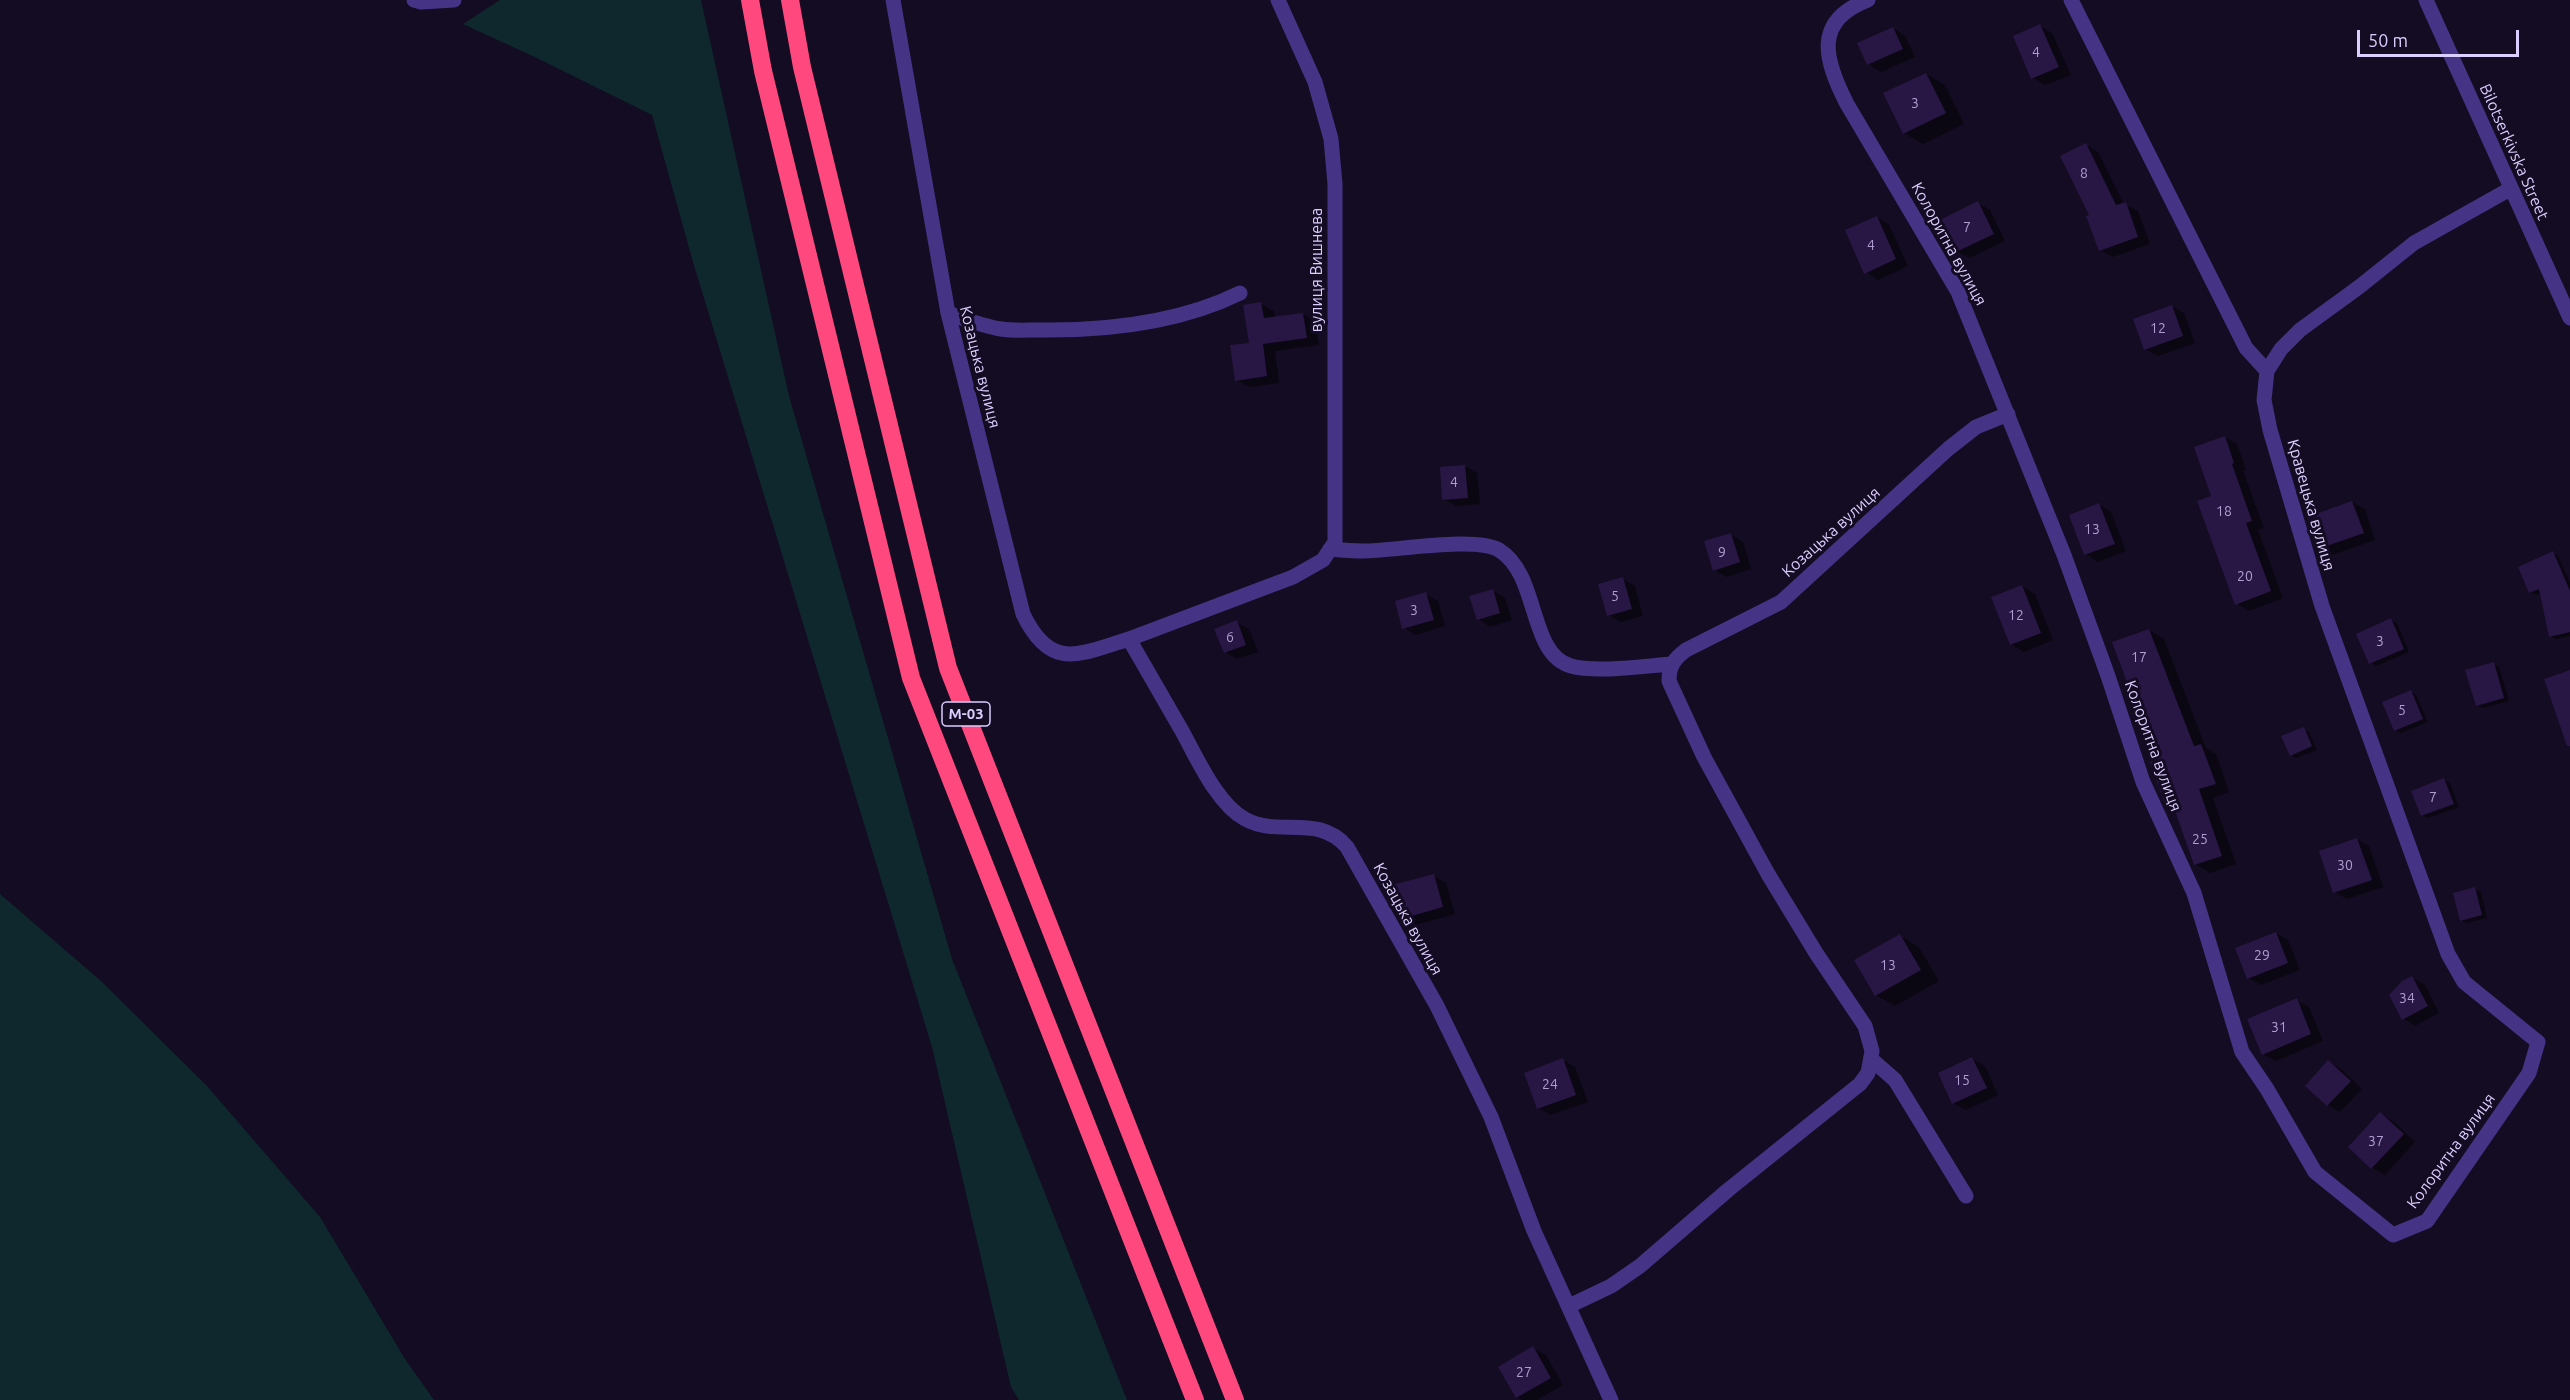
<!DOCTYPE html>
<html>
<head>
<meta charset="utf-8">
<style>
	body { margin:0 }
	#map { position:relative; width:2570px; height:1400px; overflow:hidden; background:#140c22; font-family:Ubuntu,sans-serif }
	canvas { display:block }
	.scale { position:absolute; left:2357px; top:30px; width:162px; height:27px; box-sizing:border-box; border:3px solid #dccdff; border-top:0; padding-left:8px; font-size:18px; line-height:21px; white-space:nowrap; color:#dccdff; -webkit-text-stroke:4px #140c22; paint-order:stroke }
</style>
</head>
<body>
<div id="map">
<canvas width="2570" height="1400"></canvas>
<div class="scale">50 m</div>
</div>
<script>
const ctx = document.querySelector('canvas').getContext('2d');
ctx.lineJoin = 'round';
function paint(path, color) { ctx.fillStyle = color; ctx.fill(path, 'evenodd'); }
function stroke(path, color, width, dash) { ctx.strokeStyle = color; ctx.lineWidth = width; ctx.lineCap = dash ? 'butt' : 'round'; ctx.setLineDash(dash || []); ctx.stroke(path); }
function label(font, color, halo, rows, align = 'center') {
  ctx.font = font + ' Ubuntu,sans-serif'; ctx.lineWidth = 6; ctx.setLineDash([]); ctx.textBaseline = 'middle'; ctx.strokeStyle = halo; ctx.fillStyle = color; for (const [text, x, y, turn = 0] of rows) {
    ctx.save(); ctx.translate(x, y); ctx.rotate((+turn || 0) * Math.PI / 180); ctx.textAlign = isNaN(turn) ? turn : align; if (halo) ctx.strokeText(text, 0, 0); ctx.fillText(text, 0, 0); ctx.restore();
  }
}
paint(new Path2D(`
	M500,0H701L789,396L952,959L1127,1400H1019L1011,1387L932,1047L693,262L652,115L541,60L463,24Z
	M0,894L101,981L207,1086L320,1217L405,1359L434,1400H0Z`), '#0e282d');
paint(new Path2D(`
	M2040,26L2052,33L2071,75L2045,85L2033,78Z
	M1893,28L1905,36L1915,57L1881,72L1868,64Z
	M1926,74L1945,85L1964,124L1923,144L1904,133Z
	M2086,145L2098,152L2124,204L2138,211L2150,244L2113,257L2100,250L2091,216Z
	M1978,203L1990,210L2005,241L1969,258L1957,251Z
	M1877,217L1889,225L1908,266L1878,280L1866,272Z
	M1261,304L1274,311L1275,318L1303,314L1315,321L1319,345L1275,351L1279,383L1249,387L1236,380L1250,344Z
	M2172,306L2184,313L2195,343L2158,356L2145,349Z
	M2225,437L2237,444L2246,470L2243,471L2264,528L2258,530L2283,598L2249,611L2236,603L2213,497Z
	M1465,466L1477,473L1480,504L1456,506L1444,499Z
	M2352,502L2365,509L2375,540L2332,555L2319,548Z
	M2099,505L2111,512L2126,551L2098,562L2086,554Z
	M1730,534L1743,542L1751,569L1727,577L1714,570Z
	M2553,553L2558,556L2570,583V636L2556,639L2550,636L2541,593L2536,595L2531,592Z
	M1623,579L1635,586L1643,616L1621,622L1608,615Z
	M2022,586L2035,594L2053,640L2024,652L2011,644Z
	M1492,590L1505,598L1512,620L1490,627L1478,619Z
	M1425,594L1438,601L1445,626L1416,635L1404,628Z
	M2391,620L2397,623L2409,652L2376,666L2371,663Z
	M1236,622L1249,629L1258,652L1237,659L1225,652Z
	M2149,630L2164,639L2206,748L2216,754L2229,792L2213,798L2236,864L2210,873L2195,864L2175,806L2165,801L2158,761Z
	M2494,664L2499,667L2509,701L2483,708L2477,705Z
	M2410,691L2416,695L2428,722L2401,733L2396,730Z
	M2303,729L2309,732L2317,750L2296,758L2291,755Z
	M2444,780L2450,783L2459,807L2428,818L2422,815Z
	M2357,839L2369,846L2383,887L2347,899L2335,892Z
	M1434,876L1446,883L1455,914L1415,925L1403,918Z
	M2475,889L2481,892L2487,918L2467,923L2461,920Z
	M2276,933L2288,940L2300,970L2261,985L2248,978Z
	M1900,936L1919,947L1939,981L1895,1006L1876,995Z
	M2412,978L2425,985L2439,1013L2415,1026L2403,1018Z
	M2296,1000L2309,1007L2323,1041L2276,1061L2263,1054Z
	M1972,1059L1985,1066L1998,1095L1966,1110L1953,1103Z
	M1563,1060L1575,1067L1588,1102L1551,1115L1538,1108Z
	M2329,1062L2341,1069L2362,1089L2340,1112L2328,1105Z
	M2380,1114L2393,1121L2415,1142L2385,1175L2372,1168Z
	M1533,1348L1546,1355L1563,1385L1537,1400H1522L1517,1397Z`), '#0007');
paint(new Path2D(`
	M2040,24L2059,67L2031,79L2013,36Z
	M1893,27L1903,49L1867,65L1857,43Z
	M1926,73L1946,113L1903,134L1883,93Z
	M2086,143L2116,205L2126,202L2138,237L2099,251L2086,216L2089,215L2060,156Z
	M1978,201L1994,234L1956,252L1940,220Z
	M1877,216L1896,259L1864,274L1845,230Z
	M1261,302L1264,318L1303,313L1307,338L1263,344L1267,376L1235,381L1230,345L1249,343L1243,305Z
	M2172,305L2183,336L2144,350L2133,319Z
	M2225,436L2234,463L2232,464L2252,521L2246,523L2271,591L2235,605L2197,501L2211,496L2194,447Z
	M1465,465L1468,498L1442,500L1440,467Z
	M2352,501L2364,533L2318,549L2307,517Z
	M2099,503L2115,544L2084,555L2069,515Z
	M1731,533L1740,562L1713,571L1704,541Z
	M2553,551L2570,591V632L2549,637L2539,589L2529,593L2518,567Z
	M1623,577L1632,609L1607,616L1598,584Z
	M2022,585L2041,633L2010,645L1991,597Z
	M1493,589L1500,613L1477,620L1469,596Z
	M1426,592L1434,620L1402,629L1395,601Z
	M2391,618L2404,649L2369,664L2356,634Z
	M1237,620L1246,645L1224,653L1214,629Z
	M2149,629L2194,746L2201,744L2216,784L2199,789L2222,856L2194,865L2171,799L2164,802L2150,762L2156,760L2112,642Z
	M2494,662L2504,698L2476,706L2465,670Z
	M2570,670V746H2567L2544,679Z
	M2411,690L2423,719L2394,731L2382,702Z
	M2304,727L2312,746L2290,756L2281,736Z
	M2444,778L2454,804L2421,816L2411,791Z
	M2357,838L2372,880L2333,893L2319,851Z
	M1434,874L1443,907L1401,919L1392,885Z
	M2475,887L2482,915L2460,921L2453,893Z
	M2276,932L2288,963L2247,979L2235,948Z
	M1900,934L1921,970L1875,996L1854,960Z
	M2412,976L2428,1006L2402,1020L2389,995L2402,981Z
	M2297,998L2311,1034L2262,1055L2247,1019Z
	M1972,1057L1987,1088L1952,1104L1938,1073Z
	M1563,1058L1576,1095L1537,1109L1524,1073Z
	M2328,1060L2351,1081L2327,1106L2305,1086Z
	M2380,1112L2404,1134L2371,1169L2348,1147Z
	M1533,1346L1551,1378L1516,1398L1498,1367Z`), '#281645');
stroke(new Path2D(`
	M414,0L421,2L454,0
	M893,0L948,313L1023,614C1051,672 1079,654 1129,639C1147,670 1164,700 1182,731C1197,758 1217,804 1245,819C1279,838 1318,813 1347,847L1437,1006L1491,1117L1534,1231L1611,1400
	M1868,0C1812,21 1825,61 1847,104L1958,292L2064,555L2108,676L2143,782L2194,893L2242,1052L2267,1089L2315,1172L2393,1235L2427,1221L2529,1073L2538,1042L2464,982L2448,954L2322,606L2270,430L2264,400L2267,371L2246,348L2071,0
	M2426,0L2570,318
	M948,313C965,319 982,326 1001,329C1013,331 1026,330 1038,330C1106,331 1179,323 1240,293
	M2267,371L2281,349L2300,330L2359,287L2414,243L2510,189
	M1330,549C1341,550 1352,551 1363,551C1394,551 1475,536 1499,550C1540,575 1528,654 1571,666C1596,673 1645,666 1672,664
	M1129,639L1293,577L1323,560L1335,542V184L1331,139L1315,82L1278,0
	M1871,1059L1895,1080L1966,1196
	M1569,1306L1611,1286L1640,1266L1728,1190L1860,1084L1868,1073L1872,1051L1865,1026L1816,953L1768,874L1704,757L1669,681C1669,666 1674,659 1686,650L1781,602L1948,449L1976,427L2008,414`), '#453385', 15);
stroke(new Path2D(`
	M750,0L763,71L911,678L1195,1400
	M790,0L802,67L948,668L1235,1400`), '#ff487e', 18);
label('14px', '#af9fd0', null, [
	["4",2036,52],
	["3",1915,103],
	["8",2084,173],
	["7",1967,227],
	["4",1871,245],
	["12",2158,328],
	["4",1454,482],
	["18",2224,511],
	["13",2092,529],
	["9",1722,552],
	["20",2245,576],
	["5",1615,596],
	["3",1414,610],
	["12",2016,615],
	["6",1230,637],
	["3",2380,641],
	["17",2139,657],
	["5",2402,710],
	["7",2433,797],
	["25",2200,839],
	["30",2345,865],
	["29",2262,955],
	["13",1888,965],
	["34",2407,998],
	["31",2279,1027],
	["15",1962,1080],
	["24",1550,1084],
	["37",2376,1141],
	["27",1524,1372]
]);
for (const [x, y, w] of [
	[966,714,48]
]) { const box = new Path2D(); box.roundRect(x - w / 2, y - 12, w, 24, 4.5); ctx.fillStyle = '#140c22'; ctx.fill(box); stroke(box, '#dccdff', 1.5); }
label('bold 15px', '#dccdff', null, [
	["М-03",966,714]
]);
label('16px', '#dccdff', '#140c22', [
	["Bilotserkivska Street",2514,152,66],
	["Колоритна вулиця",1949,244,61],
	["вулиця Вишнева",1317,270,-90],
	["Козацька вулиця",980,367,76],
	["Кравецька вулиця",2311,505,74],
	["Козацька вулиця",1831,532,-42],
	["Колоритна вулиця",2153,746,70],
	["Козацька вулиця",1408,919,61],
	["Колоритна вулиця",2451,1151,-54]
]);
</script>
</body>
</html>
